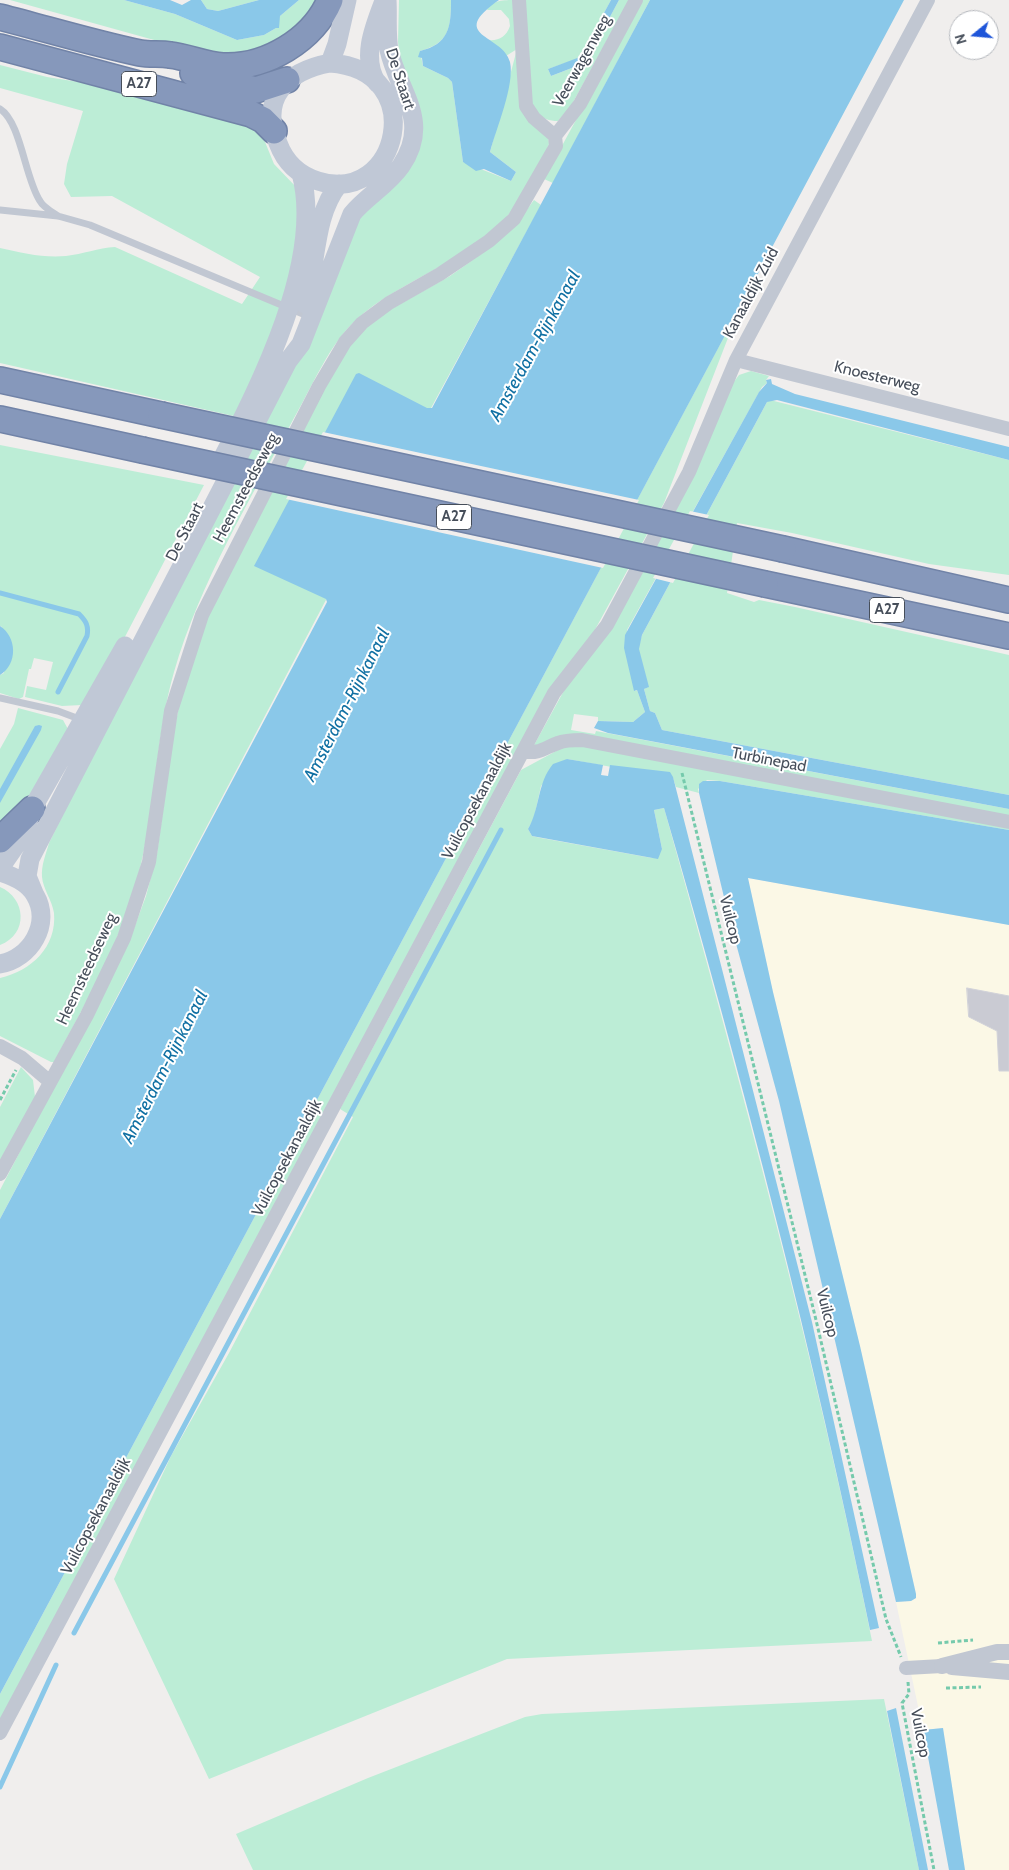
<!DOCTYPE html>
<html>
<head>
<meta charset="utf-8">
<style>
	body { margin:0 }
	#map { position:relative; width:1009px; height:1870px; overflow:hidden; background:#f0eeed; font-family:Cabin,sans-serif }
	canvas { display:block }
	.north { position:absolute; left:949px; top:10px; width:50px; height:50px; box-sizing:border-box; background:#fff; border:1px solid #b5b8bd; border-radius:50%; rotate:253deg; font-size:14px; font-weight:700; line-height:20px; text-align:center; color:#464e5a }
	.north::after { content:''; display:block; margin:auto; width:18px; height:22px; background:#1e55d9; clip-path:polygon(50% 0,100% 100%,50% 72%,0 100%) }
</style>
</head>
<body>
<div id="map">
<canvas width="1009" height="1870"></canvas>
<div class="north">N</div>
</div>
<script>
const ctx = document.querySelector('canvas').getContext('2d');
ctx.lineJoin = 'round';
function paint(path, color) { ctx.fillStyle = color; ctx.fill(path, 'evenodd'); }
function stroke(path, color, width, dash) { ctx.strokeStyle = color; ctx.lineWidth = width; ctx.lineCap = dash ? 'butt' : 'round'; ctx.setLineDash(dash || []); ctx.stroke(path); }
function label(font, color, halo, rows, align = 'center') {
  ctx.font = font + ' Cabin,sans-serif'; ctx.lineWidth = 4; ctx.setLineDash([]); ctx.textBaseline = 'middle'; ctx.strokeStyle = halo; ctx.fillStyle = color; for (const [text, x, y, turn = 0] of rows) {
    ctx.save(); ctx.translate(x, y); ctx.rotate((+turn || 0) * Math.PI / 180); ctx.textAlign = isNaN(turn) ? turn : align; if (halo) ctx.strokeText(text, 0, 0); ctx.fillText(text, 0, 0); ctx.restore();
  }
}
paint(new Path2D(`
	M748,878L1009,925V1870H965L943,1728L923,1730L896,1602L911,1601L916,1598V1594L860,1346L773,992Z`), '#fbf8e6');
paint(new Path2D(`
	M10,0H124L175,14L237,40L264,35L276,28L280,16L299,0H324L316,13L272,48L219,58Z
	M201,0H259L218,11L207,9Z
	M399,0H451C451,27 450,43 420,51L423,66L448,78L452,82L463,162L511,181L516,172L490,152L517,49L506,56L488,40C499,41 506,37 510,26L509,19L501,10H487C492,0 504,0 515,0L522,111C528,123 550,130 549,144C539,168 520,205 501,223C478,245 449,262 421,277C398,290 377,301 358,318C329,344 313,385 294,418C250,500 200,582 174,672C156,735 156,801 141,864C125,935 88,999 54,1062H51L0,1036V978C31,971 57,947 54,913C52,900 43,889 42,877C41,865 46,854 49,843L351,227L410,163L398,42Z
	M524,0H611L580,58L548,69L551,76L577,66L587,60L619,0H629L571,106L558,121C540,121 534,111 529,96Z
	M641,0H650L553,183L544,179Z
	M0,65L47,77L123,89L252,125L263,137L274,164L298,189L303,208L281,318L238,417L0,363V248C22,253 43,258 66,256C83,254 98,248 115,247L242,304L260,277L112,196L71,197L64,184L67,164L83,111L0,88Z
	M534,200L541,205L431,408H427L0,1219V1190L130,939L146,896L157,854L173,736L181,697L202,627L346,347L377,317L450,276L491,247L517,223Z
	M740,307L664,503L0,1722V1694Z
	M751,371L769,376L766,380L767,383L762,387L627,630L635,691L637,690L645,712L633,722L598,721V717L574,714L571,730L595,734L596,731L1009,809V830L720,781L707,780L698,789L699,793L676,787L673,778L567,759L541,786L534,818L528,829L532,836L541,838L652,858L662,849L654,810L664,808C741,1084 816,1360 872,1641L507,1659L209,1779L114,1579L171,1456L229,1353L353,1117L340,1109L521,770L558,750L533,747L733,383L739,375Z
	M770,400L1009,460V575L929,564L792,533L737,523L727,593L754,602L759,600L795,607L1009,655V795L662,730L655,713L650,711L644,689L648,687L638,649L642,635L767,402Z
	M0,445L204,485L115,656L82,705L62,706L25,697L27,686L46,690L53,662L34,658L31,669H29L23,697L19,699L0,693V675L4,673L2,627L0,626Z
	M18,708L63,720L69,731L26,803L0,831V749L14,724Z
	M0,887C26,898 29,934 0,945Z
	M21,1067L33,1080L35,1097L0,1162V1107Z
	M884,1699L919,1870H253L236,1834L368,1778L525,1717L542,1714Z`), '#bcedd6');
paint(new Path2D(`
	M124,0H170L182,5L191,0H201L207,9L218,11L259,0H299L280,16L279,28H276L264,35L237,40L175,14Z
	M451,0H499C446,37 503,34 510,62C515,85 496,129 490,152L516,172L511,181L484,169L476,171L463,162L452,82L448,78L423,66L422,58L418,57L420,51C449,44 451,27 451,0Z
	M611,0H619L587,60L577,66L551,76L548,69L580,57Z
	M650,0H904L0,1694V1219L327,602L326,599L254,566L356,374L359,373L427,408H432Z
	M771,379L772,384L795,394L1009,447V460L777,400L767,402L642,635L639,649L649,687L644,689L650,711L655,713L662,730L1009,795V809L608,733L594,728L598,721L633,722L645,712L637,690L634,691L624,648L625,635L759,392L767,383L766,380Z
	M0,626C17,637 18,664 0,675Z
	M39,725L42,726L41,730L0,803V789L35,726Z
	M567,759L603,765L601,775L608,776L610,765L670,772L673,777L812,1322L879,1628L870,1630C814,1354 743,1079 664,808L654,810L662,849L658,859L532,836L528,829C540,809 537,783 553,764Z
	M703,781H720L1009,830V925L748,878L773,992L860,1346L916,1594V1598L911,1601L896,1602L779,1101L729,918L699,793V784Z
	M896,1708L928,1870H919L887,1711Z
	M943,1728L965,1870H949L923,1730Z`), '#8ac8e9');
paint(new Path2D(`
	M323,432L639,500L603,568L286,499Z
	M690,511L709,515L673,583L653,578Z`), '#f0eeed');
stroke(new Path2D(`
	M0,593L79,614C86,621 89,626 87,636L58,692
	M74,1633L501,830
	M0,1787L56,1665`), '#8ac8e9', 5);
const building = new Path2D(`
	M967,988L1009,996V1071H999L997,1031L969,1017Z`);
paint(building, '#cacbd3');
stroke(building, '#d1d2d9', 1);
const motorway = new Path2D(`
	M0,17C47,29 93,43 140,53C150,55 161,53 170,55C188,57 205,65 223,66C266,68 313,40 330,0
	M0,47L251,114L263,120L274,131
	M193,73L256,90L287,80
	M0,380L161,415
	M0,419L142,450
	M783,549L1009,600
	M765,584L1009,636
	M0,840L32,809`);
stroke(motorway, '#7183a7', 28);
stroke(new Path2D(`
	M682,773L816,1320L886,1619L901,1657
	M0,1100L16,1070
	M938,1643L973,1640
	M908,1682L909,1694L902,1703L934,1870
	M946,1688L981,1687`), '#75caac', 3, [4, 2.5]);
stroke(new Path2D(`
	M0,109C21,122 25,179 40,201C43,207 52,212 58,216
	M0,210L58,216L90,225L303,314
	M0,698L58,711L82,720`), '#c1c7d2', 7);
stroke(new Path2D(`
	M555,136L580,104L636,0
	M736,360L1009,429
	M524,751C538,755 546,747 558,743C565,740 574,740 582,740L1009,822
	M0,1046L22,1058L49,1081
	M0,1174L87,1015L124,938L149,862L171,711L202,615L319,386L345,342L362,323L389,303L440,274L489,241L514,219L556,146L555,136L534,118L526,106L519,0
	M906,1668L942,1666
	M0,1733L554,693L607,625L689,472L736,360L928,0`), '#c1c7d2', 14);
stroke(new Path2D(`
	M942,1666L997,1652H1009
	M952,1667L1009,1672`), '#c1c7d2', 16);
stroke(new Path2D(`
	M330,63C431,70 399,207 318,181C298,175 285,162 278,143C259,98 287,71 330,63Z
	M330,63L337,44L347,0
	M377,83C361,58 374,27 384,1
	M305,304C317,266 313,216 339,184
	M217,469C257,391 325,262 301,173
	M0,868L25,832L32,809L125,646
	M0,872C13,876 28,882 35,895C52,924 30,959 0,964
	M34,893L27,876L30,859L288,361L301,344L352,214C367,196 388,185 401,166C432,121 398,91 389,50C386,34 388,16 387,0`), '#c0c8d6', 19);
stroke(motorway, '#8698bb', 25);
const motorwayBridge = new Path2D(`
	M161,415L783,549
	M142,450L765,584`);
stroke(motorwayBridge, '#7183a7', 28, []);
stroke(motorwayBridge, '#8698bb', 25);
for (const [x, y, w] of [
	[139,84,35],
	[454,517,35],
	[887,610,35]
]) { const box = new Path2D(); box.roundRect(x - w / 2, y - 12.5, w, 25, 4); ctx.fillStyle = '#fff'; ctx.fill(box); stroke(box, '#464e5a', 1); }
label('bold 15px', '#464e5a', null, [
	["A27",139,84],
	["A27",454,517],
	["A27",887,610]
]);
label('16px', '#464e5a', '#fff', [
	["Veerwagenweg",582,61,-61],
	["De Staart",400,79,72],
	["Kanaaldijk Zuid",751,293,-62],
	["Knoesterweg",877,377,14],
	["Heemsteedseweg",246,488,-62],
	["De Staart",185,532,-63],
	["Turbinepad",769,760,11],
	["Vuilcopsekanaaldijk",477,801,-62],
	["Vuilcop",730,920,76],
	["Heemsteedseweg",87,969,-65],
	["Vuilcopsekanaaldijk",287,1158,-62],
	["Vuilcop",827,1313,76],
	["Vuilcopsekanaaldijk",96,1516,-62],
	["Vuilcop",920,1733,79]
]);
label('italic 18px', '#1070a3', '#fff', [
	["Amsterdam-Rijnkanaal",535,346,-61],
	["Amsterdam-Rijnkanaal",347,705,-63],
	["Amsterdam-Rijnkanaal",165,1067,-63]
]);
</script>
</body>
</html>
